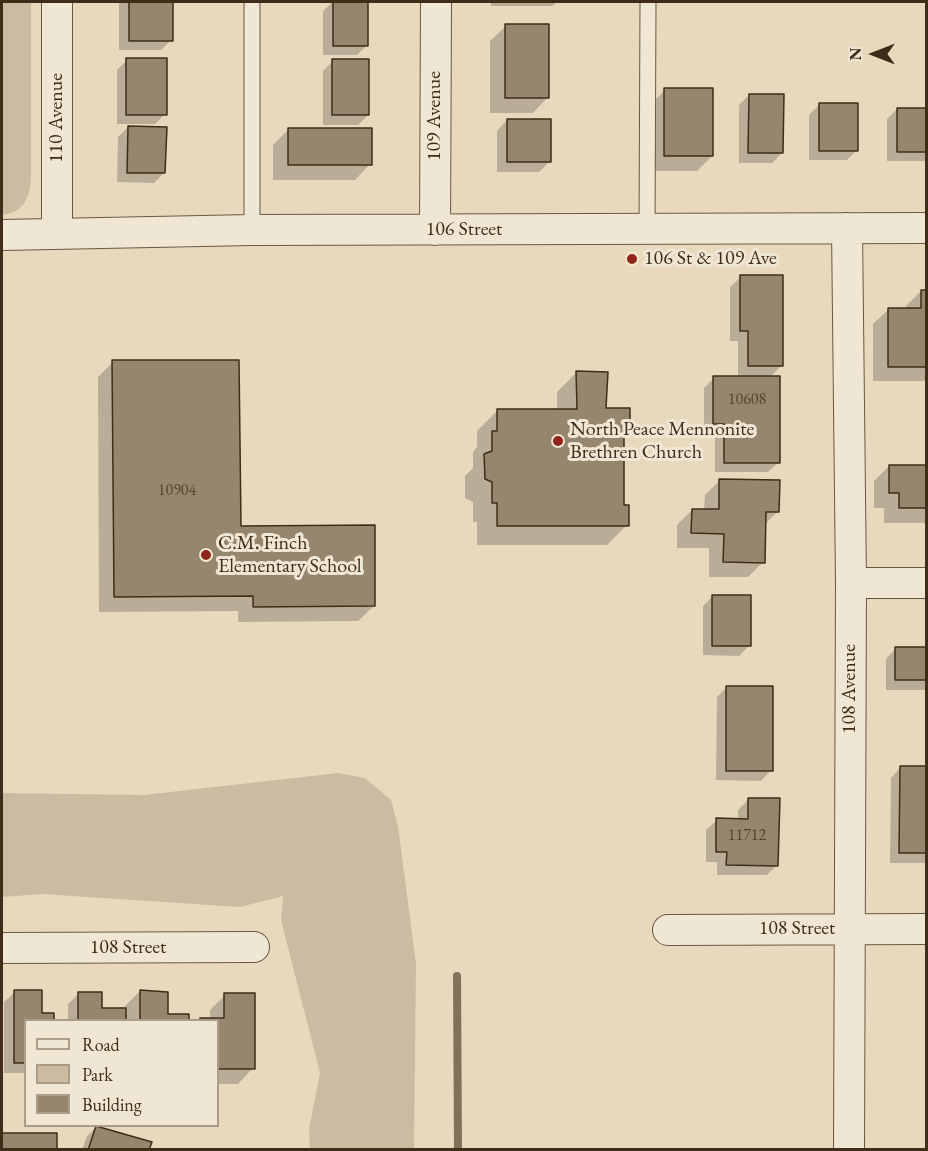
<!DOCTYPE html>
<html>
<head>
<meta charset="utf-8">
<style>
	body { margin:0 }
	#map { position:relative; width:928px; height:1151px; overflow:hidden; background:#e8d9bd; font-family:"EB Garamond",serif }
	canvas { display:block }
	.frame { position:absolute; inset:0; border:3px solid #3f2d19; pointer-events:none }
	.legend { position:absolute; left:24px; top:1019px; width:195px; height:108px; box-sizing:border-box; background:#f0e6d4; border:2px solid #a99c89; margin:0; padding:8px 10px; list-style:none; font-size:18px; color:#3f2d19 }
	.legend li { display:flex; align-items:center; gap:12px; height:30px }
	.legend b { width:30px; border:2px solid #a99c89 }
	.north { position:absolute; left:844px; top:24px; width:60px; height:60px; -webkit-text-stroke:4px #f0e6d4; paint-order:stroke; rotate:270deg; font-size:16px; font-weight:700; line-height:24px; text-align:center; color:#3f2d19 }
	.north::after { content:''; display:block; margin:auto; width:21px; height:27px; background:#3f2d19; clip-path:polygon(50% 0,100% 100%,50% 72%,0 100%) }
</style>
</head>
<body>
<div id="map">
<canvas width="928" height="1151"></canvas>
<div class="frame"></div>
<ul class="legend">
<li><b style="height:8px;background:#f0e6d4"></b>Road</li>
<li><b style="height:16px;background:#cbbca1"></b>Park</li>
<li><b style="height:16px;background:#97866e"></b>Building</li>
</ul>
<div class="north">N</div>
</div>
<script>
const ctx = document.querySelector('canvas').getContext('2d');
ctx.lineJoin = 'round';
function paint(path, color) { ctx.fillStyle = color; ctx.fill(path, 'evenodd'); }
function stroke(path, color, width, dash) { ctx.strokeStyle = color; ctx.lineWidth = width; ctx.lineCap = dash ? 'butt' : 'round'; ctx.setLineDash(dash || []); ctx.stroke(path); }
function label(font, color, halo, rows, align = 'center') {
  ctx.font = font + ' "EB Garamond",serif'; ctx.lineWidth = 6; ctx.setLineDash([]); ctx.textBaseline = 'middle'; ctx.strokeStyle = halo; ctx.fillStyle = color; for (const [text, x, y, turn = 0] of rows) {
    ctx.save(); ctx.translate(x, y); ctx.rotate((+turn || 0) * Math.PI / 180); ctx.textAlign = isNaN(turn) ? turn : align; if (halo) ctx.strokeText(text, 0, 0); ctx.fillText(text, 0, 0); ctx.restore();
  }
}
paint(new Path2D(`
	M2,2H31V179C29,199 24,212 2,215Z
	M338,773L365,778L391,800L398,826L416,964L414,1149H310L309,1129L320,1073L281,920L283,896L240,907L42,894L2,897V793L144,795Z`), '#cbbca1');
paint(new Path2D(`
	M119,2H171V40L161,50H119Z
	M333,2H367V45L357,55H323V11Z
	M491,2H557L552,6H491Z
	M506,26L548,97L533,113H490V41Z
	M127,60L165,114L155,124H117V70Z
	M333,61L368,115L358,125H323V71Z
	M665,90L712,156L697,171H649L650,105Z
	M749,95L782,153L772,163H739V105Z
	M819,105L857,150L847,160H809V115Z
	M897,109H926V161H887V119Z
	M507,120L549,162L539,172H497V131Z
	M128,127L164,173L154,183L117,182L118,137Z
	M288,130L370,164L355,180H273V145Z
	M741,277L782,365L769,378L779,462L768,472H715V434H704V388L714,378H738V341H730V287Z
	M921,291H926V381H873V324L889,309H906V306Z
	M113,362L239,527L374,606L358,621L238,622V611L99,612L98,377Z
	M577,372L605,409L628,428L623,433L622,506L627,525L607,545H477V522H473V502L465,498V476L473,468V452L477,447V431L497,411H557V392Z
	M889,466H926V523H884V508H874V481Z
	M720,480L778,511L764,525L763,562L748,577H709V548H677V525L692,510H704L705,495Z
	M713,596L750,645L739,656L703,655V606Z
	M896,648H926V690H886V659Z
	M727,687L771,770L761,781L716,780L717,697Z
	M901,767L926,768V863H890L891,778Z
	M748,800L777,865L767,875H717V862H706V830L717,820H738V810Z
	M140,991L166,1015H188V1020H68V1004L78,994L101,1009H125V1006Z
	M15,992L41,1015H53V1020H26V1073H4V1002Z
	M225,995L253,1068L238,1084H218V1020H199L210,1019V1010Z
	M97,1126L150,1143L148,1150H82L87,1136Z`), '#0003');
stroke(new Path2D(`
	M457,976L458,1150`), '#82715a', 8);
const building = new Path2D(`
	M129,2H173V41H129Z
	M333,2H368V46H333Z
	M505,24H549V98H505Z
	M126,58H167V115H126Z
	M332,59H369V115H332Z
	M664,88H713V156H664Z
	M749,94H784L783,153H748Z
	M819,103H858V151H819Z
	M897,108H926V152H897Z
	M507,119H551V162H507Z
	M128,126L167,127L165,173H127Z
	M288,128H372V165H288Z
	M740,275H783V366H748V331H740Z
	M921,290H926V367H888V308H921Z
	M112,360H239L241,526L375,525V606L253,607V596L114,597Z
	M576,371L608,372L606,408H630V428L624,429V505H629V526H497V503H492V482L485,479L484,454L492,451V431H497V409H577Z
	M713,376H780V463H724V424H713Z
	M889,465H926V508H899V493H889Z
	M719,479L780,480L779,512H766L765,563L723,562L724,534L691,533L692,509H719Z
	M712,595H751V646H712Z
	M895,647H926V680H895Z
	M726,686H773V771H726Z
	M900,766H926V853H899Z
	M748,798H780L778,866L726,865L727,852H716V818L748,819Z
	M14,990H42V1013H54V1020H26V1063H14Z
	M140,990L168,992V1014H189V1020H140Z
	M78,992H102V1008H126V1020H78Z
	M224,993H255V1069H218V1020H200V1018H224Z
	M96,1126L152,1142L149,1150H88Z
	M2,1133H57V1150H2Z`);
paint(building, '#97866e');
stroke(building, '#3f2d19', 1.5);
const service = new Path2D(`
	M252,2V230
	M647,229L648,2`);
const minor = new Path2D(`
	M57,2V234
	M847,228L851,583L849,1150
	M435,230L436,2
	M2,235L252,230L926,228
	M851,583H926
	M668,930L926,929
	M2,948L254,947`);
stroke(service, '#695842', 17);
stroke(minor, '#695842', 32);
stroke(service, '#f0e6d4', 15);
stroke(minor, '#f0e6d4', 30);
for (const [x, y, r, color] of [
	[632,259,6,"#8f2418"],
	[558,441,6,"#8f2418"],
	[206,555,6,"#8f2418"]
]) { const dot = new Path2D(); dot.arc(x, y, r, 0, 2 * Math.PI); ctx.fillStyle = color; ctx.fill(dot); stroke(dot, '#f0e6d4', 2); }
label('16px', '#55432e', null, [
	["10608",747,400],
	["10904",177,491],
	["11712",747,836]
]);
label('20px', '#3f2d19', '#f0e6d4', [
	["109 Avenue",435,116,-90],
	["110 Avenue",57,118,-90],
	["106 Street",464,230],
	["108 Avenue",850,689,-90],
	["108 Street",797,929],
	["108 Street",128,948]
]);
label('20px', '#3f2d19', '#f0e6d4', [
	["106 St & 109 Ave",644,259],
	["North Peace Mennonite",570,430],
	["Brethren Church",570,453],
	["C.M. Finch",218,544],
	["Elementary School",218,567]
], 'left');
</script>
</body>
</html>
